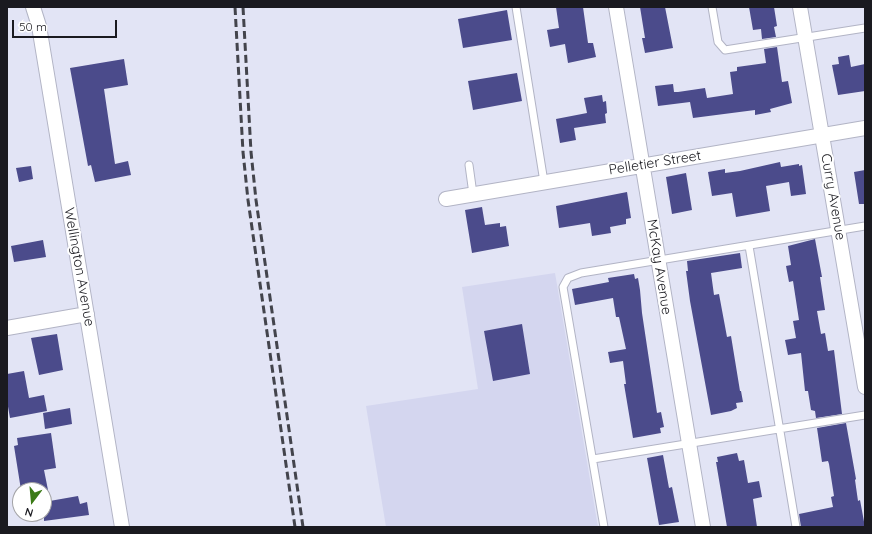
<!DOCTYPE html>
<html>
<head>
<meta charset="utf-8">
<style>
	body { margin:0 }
	#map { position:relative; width:872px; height:534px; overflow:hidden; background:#e2e4f5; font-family:Quicksand,sans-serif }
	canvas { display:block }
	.frame { position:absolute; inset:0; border:8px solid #1a1a20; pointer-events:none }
	.north { position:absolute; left:12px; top:482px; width:40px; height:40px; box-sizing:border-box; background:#fff; border:1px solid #a3a3a6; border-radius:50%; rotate:196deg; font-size:11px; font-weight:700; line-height:16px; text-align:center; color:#1a1a20 }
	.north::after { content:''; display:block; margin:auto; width:14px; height:18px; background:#3b7a16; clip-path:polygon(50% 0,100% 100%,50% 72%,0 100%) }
	.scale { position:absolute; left:12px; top:20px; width:105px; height:18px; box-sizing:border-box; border:2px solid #1a1a20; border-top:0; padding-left:5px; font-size:12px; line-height:14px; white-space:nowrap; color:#1a1a20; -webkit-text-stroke:3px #fff; paint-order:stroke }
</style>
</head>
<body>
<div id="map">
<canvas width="872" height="534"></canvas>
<div class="frame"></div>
<div class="north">N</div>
<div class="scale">50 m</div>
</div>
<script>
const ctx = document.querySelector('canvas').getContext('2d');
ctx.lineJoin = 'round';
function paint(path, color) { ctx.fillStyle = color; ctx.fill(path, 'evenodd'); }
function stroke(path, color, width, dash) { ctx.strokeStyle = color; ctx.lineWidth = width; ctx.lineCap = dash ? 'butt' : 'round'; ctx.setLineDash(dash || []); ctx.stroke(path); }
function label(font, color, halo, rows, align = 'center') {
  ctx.font = font + ' Quicksand,sans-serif'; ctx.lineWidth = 4; ctx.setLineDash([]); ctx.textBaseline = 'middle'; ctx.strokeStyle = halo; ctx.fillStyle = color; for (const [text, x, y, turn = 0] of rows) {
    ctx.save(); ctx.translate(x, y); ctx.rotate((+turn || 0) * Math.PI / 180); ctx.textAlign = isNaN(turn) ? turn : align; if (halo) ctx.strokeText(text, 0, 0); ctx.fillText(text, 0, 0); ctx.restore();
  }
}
paint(new Path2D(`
	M555,273L598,527H386L366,406L478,389L462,287Z`), '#d4d6ef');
paint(new Path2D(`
	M556,7H583L588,43H593L596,57L568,63L565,44L550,47L547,30L559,28Z
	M640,7H665L673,48L645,53L642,38H645Z
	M749,7H774L777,26L774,27L776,37L762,39L761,29L753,30Z
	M507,10L512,40L463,48L458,19Z
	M777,47L782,82L788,81L792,103L770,109L771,112L755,115V110L693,118L690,102L658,106L655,86L673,84L674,92H678L705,88L707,98L733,94L730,72L737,71V67L766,63L764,49Z
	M849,55L851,67L865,64V91L838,95L832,65L839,64L838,57Z
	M124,59L128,85L104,89L115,164L128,161L131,175L95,182L91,165L88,166L70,68Z
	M517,73L522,101L473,110L468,81Z
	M602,95L603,102L606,101L607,113L605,114L606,123L574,128L576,140L560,143L556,119L587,113L584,98Z
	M780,162L781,167L799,164V166L802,165L806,194L791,196L789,182L766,186L770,211L736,217L732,193L712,196L708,172L725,169V173L740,171Z
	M31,166L33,179L19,182L16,168Z
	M865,170V204H859L854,172Z
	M686,173L692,210L672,214L666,177Z
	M627,192L631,218L626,219V224L610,227L611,233L592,236L590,223L559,228L556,206Z
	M482,207L485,225L500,223V227L506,226L509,246L472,253L465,210Z
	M815,239L822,277H820L825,310L817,311L821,334L825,333L828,351L834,350L842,414L816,418L815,411L811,410L808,391H805L801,353L788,355L785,340L796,338L793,321L799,320L793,281L789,282L786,266L791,265L788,246Z
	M43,240L46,257L14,262L11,246Z
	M740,253L742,268L711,273L714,295L719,294L727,337L731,336L740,391H741L743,402L736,403L737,408L731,411L711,415L690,301L686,271H688L687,261Z
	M634,274L635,279L638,278L640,290L642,313L657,413L661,412L664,427L660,428L661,433L633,438L624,384H626L623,361L610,363L608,352L626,349L619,317H616L613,298L575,305L572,289L609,282L608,278Z
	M522,324L530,374L493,381L484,331Z
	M57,334L63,370L39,375L31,338Z
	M24,371L29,398L44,395L47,411L10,418L7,401V374Z
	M70,408L72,424L45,429L43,413Z
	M846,423L856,479L855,480L858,501L860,500L865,527H801L799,514L833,507L831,497L834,496L829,464L828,461L822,462L817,428Z
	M51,433L56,468L44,470L48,490H21L14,446L18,445L17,438Z
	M737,453L739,461L744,460L748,483L759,481L762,497L753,499L757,527H727L716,462H718L717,457Z
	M663,455L669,488L672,487L679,522L659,525L647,458Z
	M78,496L80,504L87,502L89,515L44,521V502Z`), '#4b4b8b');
const lane = new Path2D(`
	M516,7L544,182
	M712,7L718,42L725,50L865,28
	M469,165L473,194
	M749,246L796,527
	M593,459L865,415
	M604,527L563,287L568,278L581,273L865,226`);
const street = new Path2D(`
	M33,7L39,26L122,527
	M616,7L703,527
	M800,7L865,387
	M446,199L865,128
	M7,328L87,314`);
stroke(lane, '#b2b4c5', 9);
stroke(street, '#b2b4c5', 16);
stroke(lane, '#fff', 7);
stroke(street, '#fff', 14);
stroke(new Path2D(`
	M235,7L243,152L248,200L295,527
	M243,7L251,152L256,200L303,527`), '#43444c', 3, [8, 4]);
label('14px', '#1a1a20', '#fff', [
	["Pelletier Street",655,163,-9],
	["Curry Avenue",833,197,80],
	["Wellington Avenue",79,267,80],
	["McKay Avenue",659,267,81]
]);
</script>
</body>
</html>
